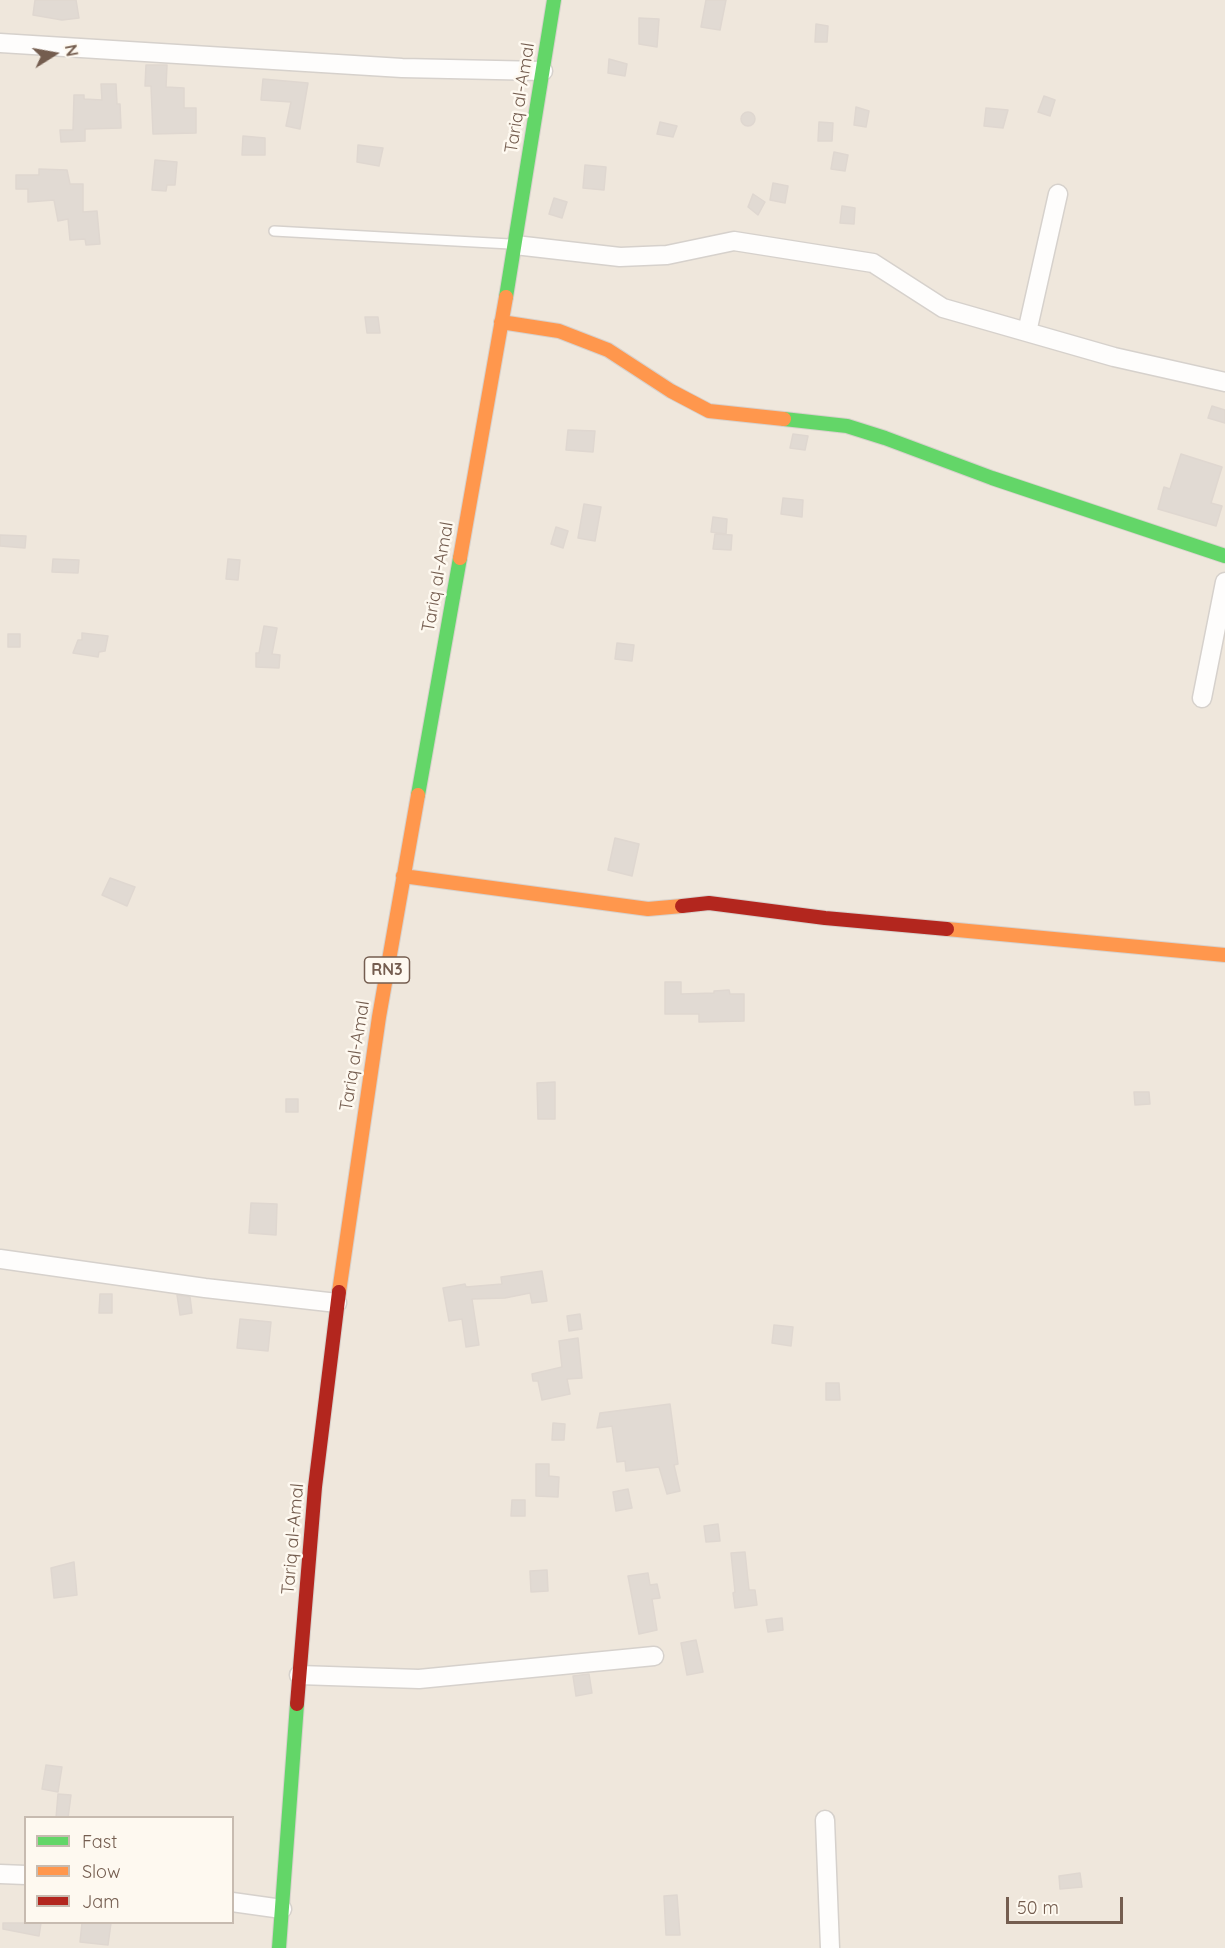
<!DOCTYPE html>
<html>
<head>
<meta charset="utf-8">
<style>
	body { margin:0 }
	#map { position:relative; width:1225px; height:1948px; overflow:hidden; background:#f7f4ee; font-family:Quicksand,sans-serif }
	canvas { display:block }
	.legend { position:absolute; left:24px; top:1816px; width:210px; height:108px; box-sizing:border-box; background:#fef9f0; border:2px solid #c7bbb0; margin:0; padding:8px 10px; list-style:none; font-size:18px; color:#745d4f }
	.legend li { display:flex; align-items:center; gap:12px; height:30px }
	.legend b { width:30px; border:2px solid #c7bbb0 }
	.north { position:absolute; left:24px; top:24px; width:60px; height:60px; -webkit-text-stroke:4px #fef9f0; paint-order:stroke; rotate:79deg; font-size:16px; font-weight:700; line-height:24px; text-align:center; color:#745d4f }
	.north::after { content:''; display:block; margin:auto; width:21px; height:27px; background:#745d4f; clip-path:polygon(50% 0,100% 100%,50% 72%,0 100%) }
	.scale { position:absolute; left:1006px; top:1897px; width:117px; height:27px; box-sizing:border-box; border:3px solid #745d4f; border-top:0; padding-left:8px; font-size:18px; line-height:21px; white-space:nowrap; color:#745d4f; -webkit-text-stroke:4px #fef9f0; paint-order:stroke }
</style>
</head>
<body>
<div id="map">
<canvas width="1225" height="1948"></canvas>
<ul class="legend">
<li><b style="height:8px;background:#63d668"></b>Fast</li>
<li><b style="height:8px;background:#ff974d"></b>Slow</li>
<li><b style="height:8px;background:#b3261e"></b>Jam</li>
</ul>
<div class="north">N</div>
<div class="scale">50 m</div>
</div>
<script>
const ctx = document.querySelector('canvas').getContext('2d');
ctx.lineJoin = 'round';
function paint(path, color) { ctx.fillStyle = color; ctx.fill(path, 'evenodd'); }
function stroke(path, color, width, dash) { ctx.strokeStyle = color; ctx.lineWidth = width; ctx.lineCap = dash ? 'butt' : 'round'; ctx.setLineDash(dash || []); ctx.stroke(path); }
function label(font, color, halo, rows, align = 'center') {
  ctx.font = font + ' Quicksand,sans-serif'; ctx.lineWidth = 5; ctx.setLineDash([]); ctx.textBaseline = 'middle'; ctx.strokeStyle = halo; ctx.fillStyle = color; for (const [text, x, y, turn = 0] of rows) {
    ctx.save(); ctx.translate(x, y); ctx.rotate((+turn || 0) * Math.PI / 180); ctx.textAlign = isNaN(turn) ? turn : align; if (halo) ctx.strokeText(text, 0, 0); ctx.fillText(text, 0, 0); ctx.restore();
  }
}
paint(new Path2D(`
	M0,0H1225V1948H0ZM26,1818H232V1922H26Z`), '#efe7dc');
const building = new Path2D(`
	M35,0H76L79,18L62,20L33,15Z
	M706,0H726L720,30L701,27Z
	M639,18L659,19L657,47L639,44Z
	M816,24L828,26L827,42H815Z
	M609,59L627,64L625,76L608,73Z
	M146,65H167L166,87L184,88V108H196V133L153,134L151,86H145Z
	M263,79L308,83L300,129L286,126L291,102L261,100Z
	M101,84H116L117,104H120L121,128L85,129V141L61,142L60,130H73L74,95H84V99L102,100Z
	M1044,96L1055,100L1050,116L1038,112Z
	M856,107L869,111L866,127L854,125Z
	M986,108L1008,110L1003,128L984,126Z
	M741 119a7 7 0 1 1 14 0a7 7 0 1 1-14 0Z
	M660,122L677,126L673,137L657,134Z
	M819,122L833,123L832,141H818Z
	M243,136L265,138V155H242Z
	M358,145L383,148L379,166L357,162Z
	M834,152L848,155L845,171L831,169Z
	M155,160L177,162L175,185H167L166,191L152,190Z
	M585,165L606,167L604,190L583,188Z
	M39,169L67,170L70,184H83V212L97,211L100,244L86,245L85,239L70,240L68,219L58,221L54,200L28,202V189H16V175H39Z
	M773,183L788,186L785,203L770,200Z
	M753,194L765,202L758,215L748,207Z
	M554,198L567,202L562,218L549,214Z
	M842,206L855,208L854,224L840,223Z
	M365,317H378L380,333H367Z
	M1212,406L1225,410V423L1208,418Z
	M568,430L595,431L593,452L566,450Z
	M793,434L808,436L805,450L790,448Z
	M1181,454L1222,467L1211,503L1222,506L1216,526L1158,509L1164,487L1170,489Z
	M783,498L803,500L802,517L781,514Z
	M584,504L601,507L595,541L578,538Z
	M713,517L727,519L726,534L711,532Z
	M556,527L568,531L563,548L551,544Z
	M715,534L732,535L731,550L713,549Z
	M0,535L26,536L25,548L0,546Z
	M53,559L79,560L78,573L52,572Z
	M228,559L240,560L238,580L226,579Z
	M264,626L277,628L272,654L280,655L279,668L256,667V653H259Z
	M82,633L108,636L105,651L99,652L98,657L73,653L78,640H82Z
	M8,634H20V647H8Z
	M617,643L634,645L632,661L615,659Z
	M615,838L639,844L632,876L608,870Z
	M110,878L135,887L127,906L102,895Z
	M665,982H681V994L714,993V991L729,990L730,994H744V1021L699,1022V1014H665Z
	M555,1082V1119H538L537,1083Z
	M1134,1092H1149L1150,1104L1135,1105Z
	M286,1099H298V1112H286Z
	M251,1203L277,1204L276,1235L249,1233Z
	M542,1271L547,1301L532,1303L530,1293L505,1298L472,1299L479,1345L466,1347L462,1319L449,1321L443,1288L465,1284L466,1287L502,1284L501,1277Z
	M100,1294H112V1313H99Z
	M177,1295L190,1297L192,1313L180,1315Z
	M580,1314L582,1329L569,1331L567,1316Z
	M240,1319L271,1322L268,1351L237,1348Z
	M774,1325L793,1327L791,1346L772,1343Z
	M578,1338L582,1378L567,1379L570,1394L542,1400L538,1381H533L532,1374L562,1367L559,1341Z
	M826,1383H839L840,1400H826Z
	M670,1404L678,1464L674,1465L680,1491L667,1494L659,1467L626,1471L625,1461L617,1462L612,1426L597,1428L600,1413Z
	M553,1423L565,1424L564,1440H552Z
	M536,1464H549V1476L559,1477L558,1497L536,1496Z
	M628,1489L632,1508L616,1511L613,1492Z
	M512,1500H525V1516H511Z
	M718,1524L720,1541L706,1542L704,1526Z
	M745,1552L749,1590H755L757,1605L735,1608L733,1593L735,1592L731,1553Z
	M74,1562L77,1595L54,1598L51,1568Z
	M547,1570L548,1591L531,1592L530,1571Z
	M648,1573L650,1585L657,1584L660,1598L652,1599L657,1630L639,1634L628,1576Z
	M782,1618L783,1630L768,1632L766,1620Z
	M696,1640L703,1672L687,1675L681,1643Z
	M589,1674L592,1693L576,1696L573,1676Z
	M46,1765L62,1767L58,1792L42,1789Z
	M58,1794L71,1795L68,1818H56Z
	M1080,1873L1082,1887L1060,1889L1059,1876Z
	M677,1895L680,1935H666L664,1896Z
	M3,1923H41L39,1936L3,1929Z
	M82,1923H111L108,1945L80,1942Z`);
paint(building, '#e1dad3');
stroke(building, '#dfd7d0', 1.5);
const lane = new Path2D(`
	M274,231L510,244`);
const street = new Path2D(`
	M0,43L402,68L543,71
	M515,245L620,257L667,255L734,241L873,263L943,308L1114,357L1225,382
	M1027,332L1058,194
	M1202,698L1225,582
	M0,1259L205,1288L337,1303
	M299,1675L419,1679L654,1656
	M825,1820L830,1948
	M0,1874L26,1875
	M232,1902L282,1909`);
const fast = new Path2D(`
	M506,297L554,0
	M784,419L847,426L885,438L992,478L1225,556
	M418,795L460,558
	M279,1948L297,1704`);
const slow = new Path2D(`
	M501,322L559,331L608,350L671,391L709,411L784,419
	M460,558L506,297
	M403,876L648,909L682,906
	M947,929L1225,955
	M339,1292L379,1017L418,795`);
const jam = new Path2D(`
	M682,906L709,903L825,918L947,929
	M297,1704L315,1487L339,1292`);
stroke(lane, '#d6d1cc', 12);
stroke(street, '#d6d1cc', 21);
stroke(fast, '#d7d1cc', 16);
stroke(slow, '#d7d1cc', 16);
stroke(jam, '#d7d1cc', 16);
stroke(lane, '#fefdfc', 9);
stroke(street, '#fefdfc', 18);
stroke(fast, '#63d668', 14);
stroke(slow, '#ff974d', 14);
stroke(jam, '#b3261e', 14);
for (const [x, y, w] of [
	[387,970,45]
]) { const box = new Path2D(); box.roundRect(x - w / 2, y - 13, w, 26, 4.5); ctx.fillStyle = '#fef9f0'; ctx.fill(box); stroke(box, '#745d4f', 1.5); }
label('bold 16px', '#745d4f', null, [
	["RN3",387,970]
]);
label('18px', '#745d4f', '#fef9f0', [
	["Tariq al-Amal",520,98,-81],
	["Tariq al-Amal",438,577,-80],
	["Tariq al-Amal",355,1056,-81],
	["Tariq al-Amal",293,1539,-85]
]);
</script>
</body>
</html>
